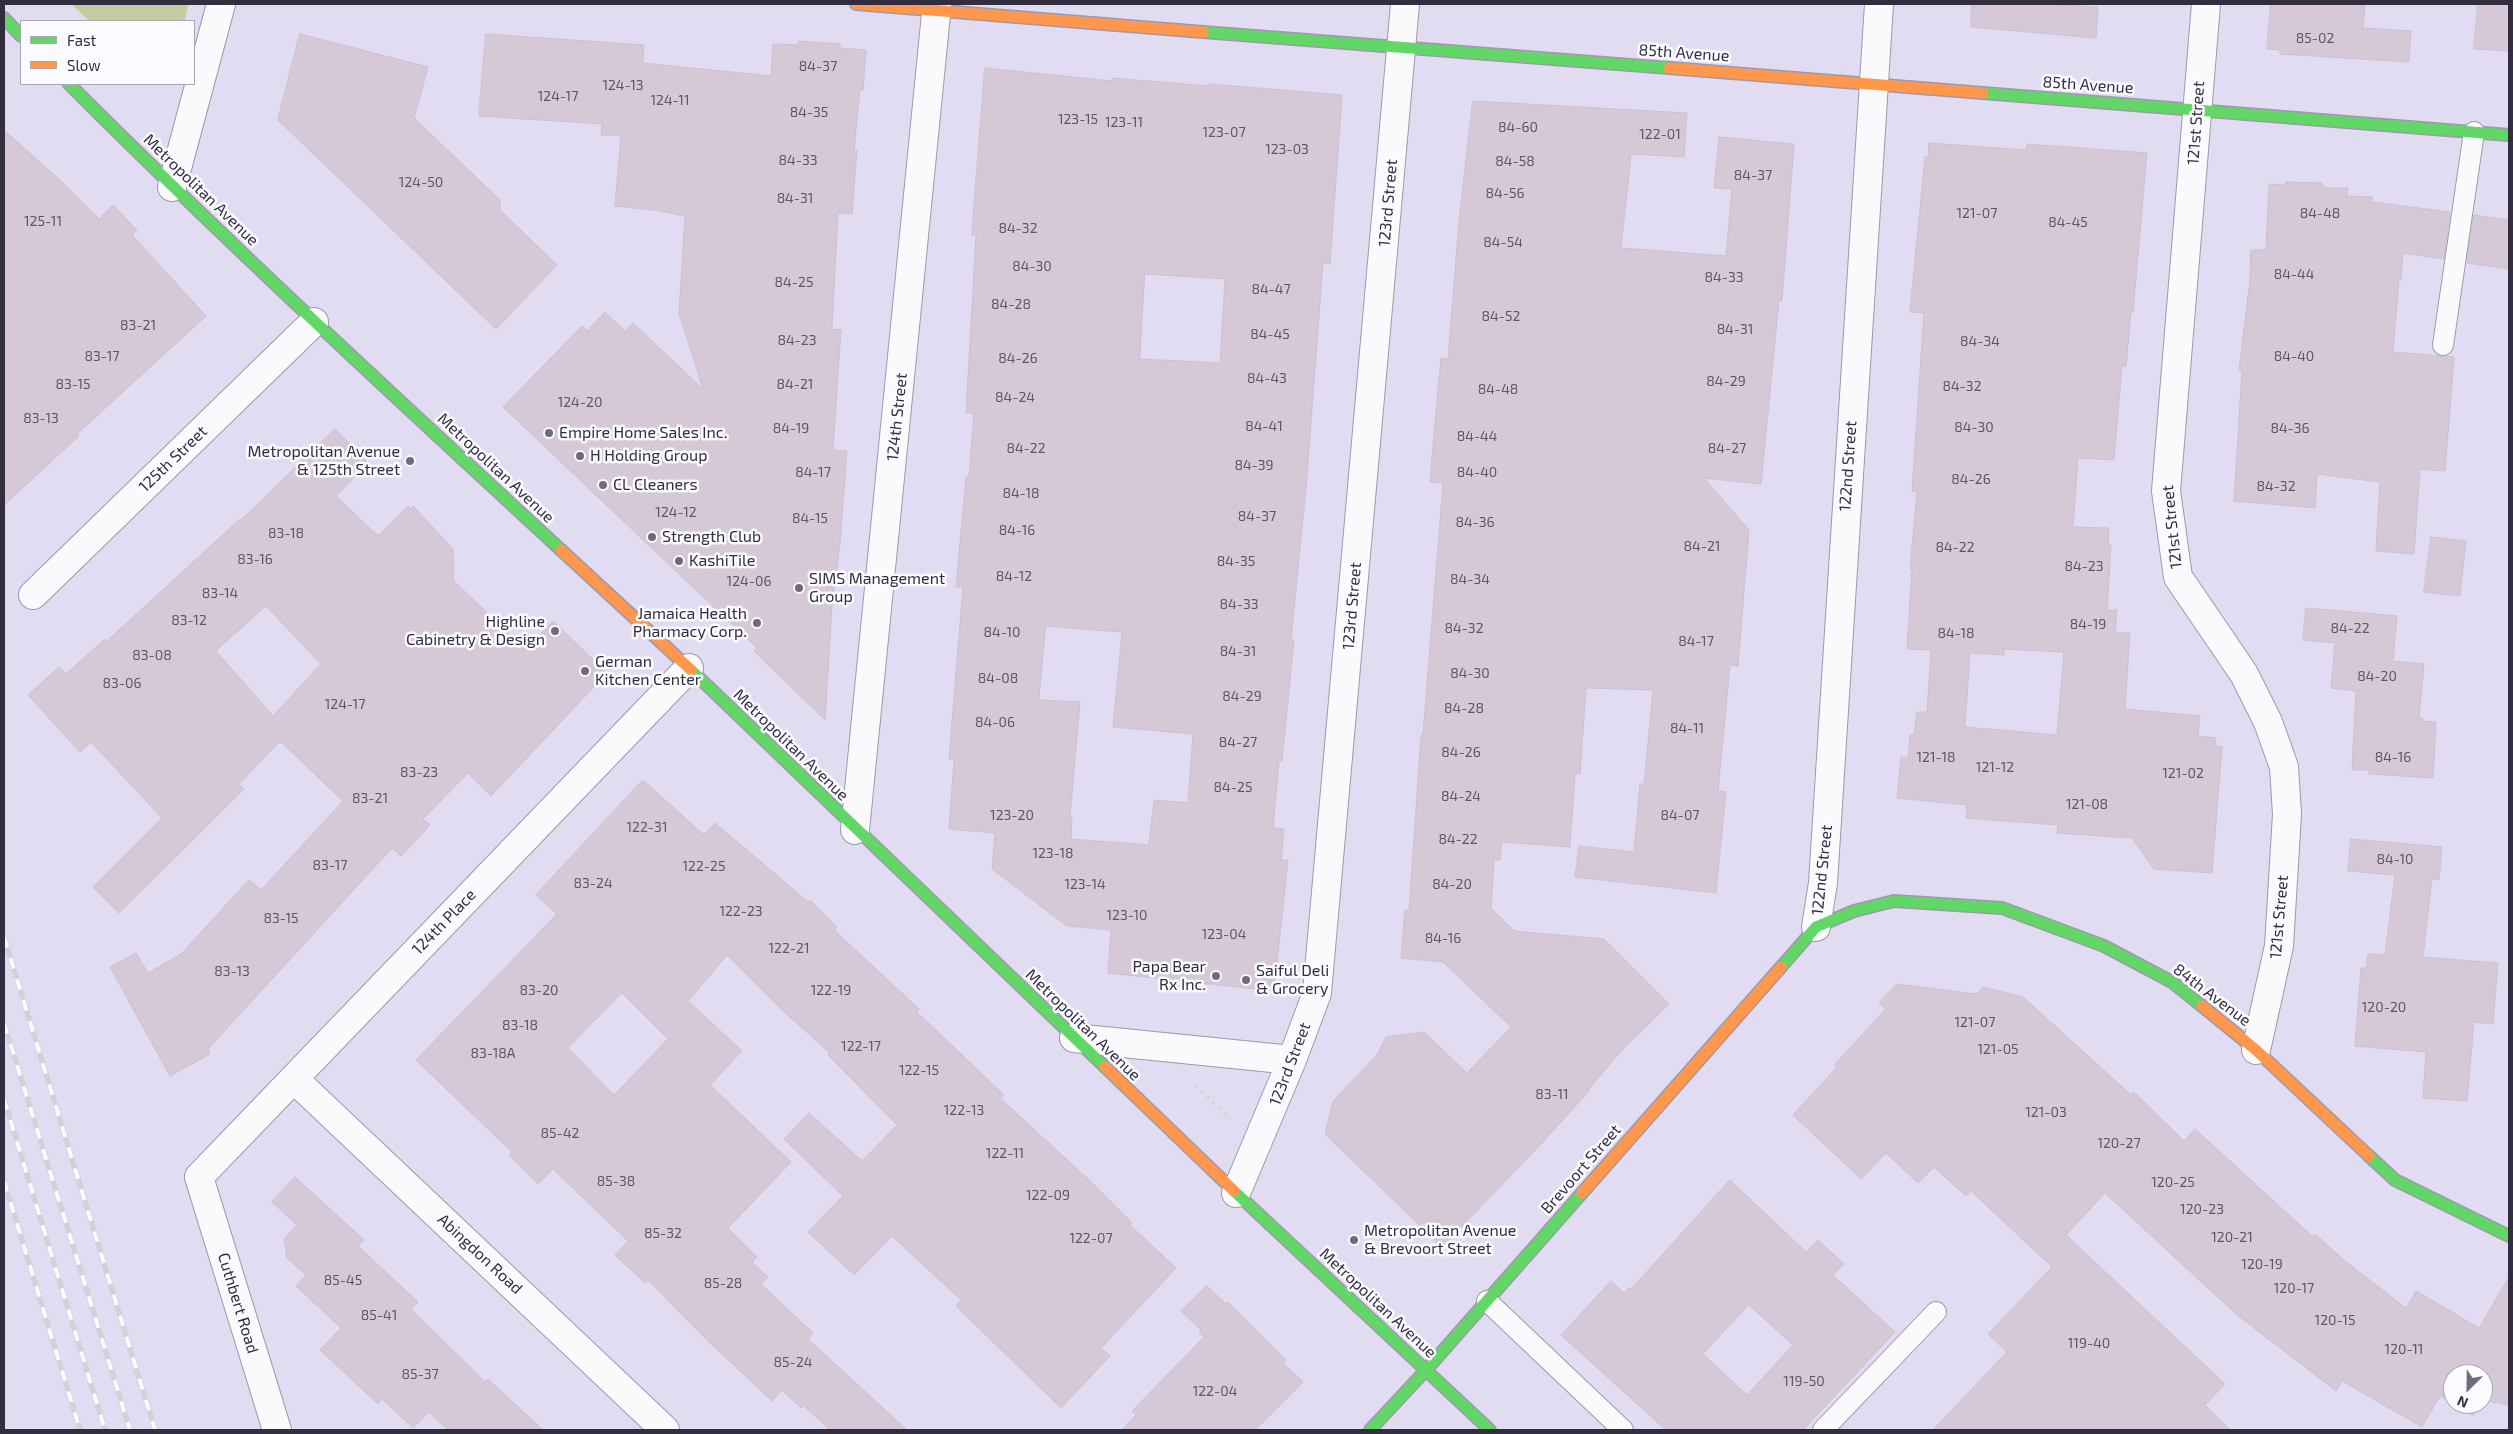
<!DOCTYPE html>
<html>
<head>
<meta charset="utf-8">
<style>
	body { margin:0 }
	#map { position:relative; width:2513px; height:1434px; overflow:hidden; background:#e1dcf2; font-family:"Exo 2",sans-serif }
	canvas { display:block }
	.frame { position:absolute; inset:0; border:5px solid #322e40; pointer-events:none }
	.legend { position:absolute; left:20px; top:20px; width:175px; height:65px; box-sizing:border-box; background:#fbfaff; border:1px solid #aba8b3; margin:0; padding:6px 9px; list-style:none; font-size:15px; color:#322e40 }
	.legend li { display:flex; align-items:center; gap:10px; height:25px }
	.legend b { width:25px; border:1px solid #aba8b3 }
	.north { position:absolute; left:2443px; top:1364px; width:50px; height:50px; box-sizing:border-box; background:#fbfaff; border:1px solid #aba8b3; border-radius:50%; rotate:203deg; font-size:14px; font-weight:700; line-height:20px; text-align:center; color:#322e40 }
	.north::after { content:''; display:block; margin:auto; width:18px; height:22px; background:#6f6b7e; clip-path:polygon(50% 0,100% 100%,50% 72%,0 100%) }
</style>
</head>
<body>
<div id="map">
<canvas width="2513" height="1434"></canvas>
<div class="frame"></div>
<ul class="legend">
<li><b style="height:6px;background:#63d668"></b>Fast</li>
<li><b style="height:6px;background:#ff974d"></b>Slow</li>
</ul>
<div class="north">N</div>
</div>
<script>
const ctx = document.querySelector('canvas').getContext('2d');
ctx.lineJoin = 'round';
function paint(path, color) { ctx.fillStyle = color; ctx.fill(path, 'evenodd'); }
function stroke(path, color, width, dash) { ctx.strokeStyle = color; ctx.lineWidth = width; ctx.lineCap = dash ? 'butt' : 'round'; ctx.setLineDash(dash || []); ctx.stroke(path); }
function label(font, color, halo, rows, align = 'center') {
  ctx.font = font + ' "Exo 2",sans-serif'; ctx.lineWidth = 5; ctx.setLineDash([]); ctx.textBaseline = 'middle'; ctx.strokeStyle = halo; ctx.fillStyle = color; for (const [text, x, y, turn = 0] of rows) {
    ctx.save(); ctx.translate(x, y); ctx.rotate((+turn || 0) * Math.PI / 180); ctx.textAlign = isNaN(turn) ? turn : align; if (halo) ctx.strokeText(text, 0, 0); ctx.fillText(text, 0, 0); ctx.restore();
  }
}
paint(new Path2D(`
	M71,4H188L185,21H89Z`), '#c7cca0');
const building = new Path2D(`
	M1972,4H2045L2098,7L2096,38L1971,27Z
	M2271,4H2365L2363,28L2411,31L2409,62L2280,54V50L2267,49Z
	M2478,4H2509V51L2474,49Z
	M300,34L428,67L414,118L500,200V210L557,265L496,329L278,120Z
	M486,34L644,45L643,63L771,76L773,44L798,45L799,41L840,44V48L866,50L863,90L860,89L854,150H857L852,214L838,213L832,329L841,330L833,450L847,451L840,544L832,606L825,720L754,651L757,648L503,407L582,326L587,331L605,312L625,331L633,323L703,389L679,313L685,216L654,210L615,206L621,135H601L602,124L479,116Z
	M985,68L1112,81V78L1208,86L1209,84L1342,95L1330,264L1323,263L1306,488L1291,640L1294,641L1282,761H1279L1273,828L1284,829L1281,860H1288L1274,991L1108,973L1111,930L1067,926L992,869L995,833L949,829L954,760L949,759L963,587H956L966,477H969L974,413H966L976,235H972ZM1145,274L1225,279L1220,363L1140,359ZM1046,626L1122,632L1113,727L1193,734L1188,803L1154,800L1149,845L1071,839L1072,817H1070L1080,702L1039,700Z
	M1473,101L1687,113L1684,157L1631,154L1621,248L1726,256L1732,189L1714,188L1719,137L1794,144L1782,301H1779L1761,484L1704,478L1749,530L1738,666L1730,665L1718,791L1726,792L1716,893L1575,877L1579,846L1634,852L1640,784H1644L1653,690L1586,688L1580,774H1575L1570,847L1502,842L1500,860H1494L1491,908L1514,931L1604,939L1669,1004L1621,1051L1589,1089L1590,1090L1541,1144L1442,1247L1325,1134L1333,1101L1377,1055L1386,1037L1424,1032L1467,1073L1511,1027L1443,962L1401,958L1405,910L1409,911L1421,735H1423L1443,483L1430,482L1436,411L1441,358L1448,359L1459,221Z
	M4,130L61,181L99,219L113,205L137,230L132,235L206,316L77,434L79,436L4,505Z
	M1929,143L2026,150L2027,144L2147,153L2133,312H2131L2126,366H2122L2114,460L2078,458L2073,527L2109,528L2108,545H2111L2107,610H2117L2115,633H2130L2125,709L2200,716L2198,736L2216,738L2215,746L2222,747L2212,873L2154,869L2132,838L2057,833L2058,825L1966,818L1967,805L1897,798L1901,757L1908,758L1910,735H1914L1917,712H1927L1931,650L1907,649L1912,569H1910L1917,492L1912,491L1924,313L1910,312L1925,157H1928ZM2004,649L2064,652L2057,735L1965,727L1970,653L2004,655Z
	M2286,182L2322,183L2323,188H2348L2347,196L2372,197V202L2450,212L2444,259L2403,253L2401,280H2399L2393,352L2454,357L2445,471L2420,469L2414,554L2376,551L2380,482L2317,474L2315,508L2234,501L2242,370H2239L2250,280L2251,250H2266L2269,184L2285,185Z
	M2474,215L2509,220V269L2467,263Z
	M335,429L368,463L336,496L378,536L408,506L410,509L413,506L453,549L454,581L526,650L553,621L607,673L491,796L468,773L423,819L430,825L401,856L392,848L208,1049L210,1054L170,1076L110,967L136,953L148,973L181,954L249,880L261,890L343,801L280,741L239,784L244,789L119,913L93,887L162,818L91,742L80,752L28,695L59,667L66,674L105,639L107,641L240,519L241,520ZM266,606L321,664L273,716L216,651Z
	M2431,537L2466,541L2460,596L2424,592Z
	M2306,608L2397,616L2393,661L2424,664L2419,718L2423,719V721L2436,722L2433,778L2369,774V770H2352L2356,691L2331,688L2335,643L2303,640Z
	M643,780L704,835L715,823L808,902L810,900L837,927L834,930L919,1009L917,1012L1004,1095L1000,1098L1088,1179L1132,1223L1130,1225L1176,1268L1101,1348L1110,1356L1061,1408L956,1306L961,1300L892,1236L854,1275L808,1232L843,1196L784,1139L809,1113L862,1161L897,1125L828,1055L830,1053L781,1009L727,955L688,1001L742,1051L710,1085L791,1162L728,1228L757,1257L752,1262L768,1277L761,1284L813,1333L808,1339L907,1430H830L803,1405L801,1408L782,1390L772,1401L707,1340L648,1280L645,1283L615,1255L628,1241L553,1169L538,1184L509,1155L512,1152L416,1060L557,914L536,895ZM622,993L668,1039L614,1095L568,1048Z
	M2351,839L2442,847L2439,880L2432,879L2423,957L2498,963L2493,1024L2474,1022L2467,1101L2423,1098L2426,1052L2355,1046L2361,968H2366L2368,954L2385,955L2395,875L2348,871Z
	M1897,984L1977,994L1983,987L2023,997L2131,1095L2134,1092L2184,1141L2195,1129L2313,1237L2315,1234L2345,1261L2406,1308L2416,1291L2479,1328L2509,1277V1405L2483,1400V1374H2453V1403L2440,1396L2422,1427L2342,1381L2336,1391L2236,1314L2105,1193L2066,1235L2225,1384L2205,1405L2230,1430H1933L2007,1352L1988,1334L2052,1267L1971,1191L1966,1196L1934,1167L1918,1183L1886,1153L1861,1179L1793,1115L1837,1067L1834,1065L1886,1009L1879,1003Z
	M295,1177L364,1240L358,1246L418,1302L411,1309L485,1382L488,1379L543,1430H448L429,1412L413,1428L382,1399L378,1404L320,1350L341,1328L296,1286L306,1275L287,1258L284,1239L297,1225L272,1202Z
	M1730,1180L1806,1252L1818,1240L1844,1264L1833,1275L1895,1332L1803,1430H1666L1561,1335L1611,1281L1624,1293L1629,1287L1631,1289ZM1749,1305L1793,1345L1747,1395L1703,1354Z
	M1207,1286L1226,1304L1228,1302L1286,1360L1283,1363L1303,1382L1255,1430H1122L1136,1415L1132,1411L1204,1337L1199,1332L1201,1330L1181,1311Z
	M2454,1404H2479L2473,1415Z`);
paint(building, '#d5c9d7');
stroke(building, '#ccc0ce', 1);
const lane = new Path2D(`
	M2443,345L2474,132
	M1487,1301L1623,1430
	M1823,1430L1936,1312`);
const street = new Path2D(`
	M2206,4L2166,491L2178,577L2244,674L2268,722L2284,767L2287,814L2279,946L2256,1050
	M172,187L221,4
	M33,595L314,322
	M855,830L937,4
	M1816,927L1823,883L1879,4
	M1074,1038L1292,1060
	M294,1079L665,1430
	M1236,1193L1292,1060L1317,993L1405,4
	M277,1430L199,1177L689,668`);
const fast = new Path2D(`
	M4,18L21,36
	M1203,32L1669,68
	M69,84C229,244 395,397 561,550
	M1983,93L2509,135
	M691,670L1105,1067
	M1781,967L1816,927L1854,911L1894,901L2002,908L2104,946L2172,982L2202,1006
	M2369,1156L2395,1180L2509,1236
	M1234,1191L1490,1430
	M1370,1430L1426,1370L1582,1193`);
const slow = new Path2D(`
	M856,4L1203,32
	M1669,68L1983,93
	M561,550L691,670
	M2202,1006L2256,1050L2369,1156
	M1105,1067L1234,1191
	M1582,1193L1781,967`);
stroke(lane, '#9d99ab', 22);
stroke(street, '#9d99ab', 30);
stroke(fast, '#9d99ab', 14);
stroke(slow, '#9d99ab', 14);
stroke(new Path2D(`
	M1195,1085L1230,1119`), '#d6d4db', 3, [4, 4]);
stroke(lane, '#fafafd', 20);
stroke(street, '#fafafd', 28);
stroke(fast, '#63d668', 11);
stroke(slow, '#ff974d', 11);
const rail = new Path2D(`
	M4,937L155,1430
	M4,1023L130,1430
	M4,1099L105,1430
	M4,1181L80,1430`);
stroke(rail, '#d3d1d8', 5.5);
stroke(rail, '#fbfaff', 4, [11]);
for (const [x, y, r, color] of [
	[549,433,5,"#6f6b7e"],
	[580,456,5,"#6f6b7e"],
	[410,461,5,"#6f6b7e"],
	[603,485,5,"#6f6b7e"],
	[652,537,5,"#6f6b7e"],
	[679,561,5,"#6f6b7e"],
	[799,588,5,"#6f6b7e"],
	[757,623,5,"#6f6b7e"],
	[555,631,5,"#6f6b7e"],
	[585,671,5,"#6f6b7e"],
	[1216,976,5,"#6f6b7e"],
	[1246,980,5,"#6f6b7e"],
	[1354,1240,5,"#6f6b7e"]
]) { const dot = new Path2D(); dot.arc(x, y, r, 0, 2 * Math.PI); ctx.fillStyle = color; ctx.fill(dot); stroke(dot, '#fbfaff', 2); }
label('14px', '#5c5667', null, [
	["85-02",2315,38],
	["84-37",818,66],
	["124-13",623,85],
	["124-17",558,96],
	["124-11",670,100],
	["84-35",809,112],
	["123-15",1078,119],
	["123-11",1124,122],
	["84-60",1518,127],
	["123-07",1224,132],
	["122-01",1660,134],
	["123-03",1287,149],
	["84-33",798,160],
	["84-58",1515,161],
	["84-37",1753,175],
	["124-50",421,182],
	["84-56",1505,193],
	["84-31",795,198],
	["121-07",1977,213],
	["84-48",2320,213],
	["125-11",43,221],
	["84-45",2068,222],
	["84-32",1018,228],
	["84-54",1503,242],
	["84-30",1032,266],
	["84-44",2294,274],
	["84-33",1724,277],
	["84-25",794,282],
	["84-47",1271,289],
	["84-28",1011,304],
	["84-52",1501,316],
	["83-21",138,325],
	["84-31",1735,329],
	["84-45",1270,334],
	["84-23",797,340],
	["84-34",1980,341],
	["83-17",102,356],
	["84-40",2294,356],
	["84-26",1018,358],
	["84-43",1267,378],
	["84-29",1726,381],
	["83-15",73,384],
	["84-21",795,384],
	["84-32",1962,386],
	["84-48",1498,389],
	["84-24",1015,397],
	["124-20",580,402],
	["83-13",41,418],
	["84-41",1264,426],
	["84-30",1974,427],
	["84-19",791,428],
	["84-36",2290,428],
	["84-44",1477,436],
	["84-22",1026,448],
	["84-27",1727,448],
	["84-39",1254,465],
	["84-17",813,472],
	["84-40",1477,472],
	["84-26",1971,479],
	["84-32",2276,486],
	["84-18",1021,493],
	["124-12",676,512],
	["84-37",1257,516],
	["84-15",810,518],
	["84-36",1475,522],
	["84-16",1017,530],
	["83-18",286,533],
	["84-21",1702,546],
	["84-22",1955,547],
	["83-16",255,559],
	["84-35",1236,561],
	["84-23",2084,566],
	["84-12",1014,576],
	["84-34",1470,579],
	["124-06",749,581],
	["83-14",220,593],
	["84-33",1239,604],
	["83-12",189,620],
	["84-19",2088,624],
	["84-32",1464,628],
	["84-22",2350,628],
	["84-10",1002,632],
	["84-18",1956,633],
	["84-17",1696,641],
	["84-31",1238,651],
	["83-08",152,655],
	["84-30",1470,673],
	["84-20",2377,676],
	["84-08",998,678],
	["83-06",122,683],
	["84-29",1242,696],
	["124-17",345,704],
	["84-28",1464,708],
	["84-06",995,722],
	["84-11",1687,728],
	["84-27",1238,742],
	["84-26",1461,752],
	["121-18",1936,757],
	["84-16",2393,757],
	["121-12",1995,767],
	["83-23",419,772],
	["121-02",2183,773],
	["84-25",1233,787],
	["84-24",1461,796],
	["83-21",370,798],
	["121-08",2087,804],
	["123-20",1012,815],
	["84-07",1680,815],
	["122-31",647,827],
	["84-22",1458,839],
	["123-18",1053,853],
	["84-10",2395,859],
	["83-17",330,865],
	["122-25",704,866],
	["83-24",593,883],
	["123-14",1085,884],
	["84-20",1452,884],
	["122-23",741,911],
	["123-10",1127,915],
	["83-15",281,918],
	["123-04",1224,934],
	["84-16",1443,938],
	["122-21",789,948],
	["83-13",232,971],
	["83-20",539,990],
	["122-19",831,990],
	["120-20",2384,1007],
	["121-07",1975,1022],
	["83-18",520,1025],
	["122-17",861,1046],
	["121-05",1998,1049],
	["83-18A",493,1053],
	["122-15",919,1070],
	["83-11",1552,1094],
	["122-13",964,1110],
	["121-03",2046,1112],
	["85-42",560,1133],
	["120-27",2119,1143],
	["122-11",1005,1153],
	["85-38",616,1181],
	["120-25",2173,1182],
	["122-09",1048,1195],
	["120-23",2202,1209],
	["85-32",663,1233],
	["120-21",2232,1237],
	["122-07",1091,1238],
	["120-19",2262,1264],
	["85-45",343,1280],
	["85-28",723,1283],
	["120-17",2294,1288],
	["85-41",379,1315],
	["120-15",2335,1320],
	["119-40",2089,1343],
	["120-11",2404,1349],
	["85-24",793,1362],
	["85-37",420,1374],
	["119-50",1804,1381],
	["122-04",1215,1391]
]);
label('16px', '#322e40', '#fbfaff', [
	["85th Avenue",1684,53,4],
	["85th Avenue",2088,85,4],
	["121st Street",2196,123,-86],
	["Metropolitan Avenue",201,190,44],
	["123rd Street",1388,203,-85],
	["124th Street",897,417,-84],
	["125th Street",173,459,-44],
	["122nd Street",1848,466,-86],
	["Metropolitan Avenue",496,468,43],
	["121st Street",2172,527,-96],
	["123rd Street",1352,606,-85],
	["Metropolitan Avenue",791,745,44],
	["122nd Street",1822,870,-84],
	["121st Street",2279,917,-85],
	["124th Place",444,922,-46],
	["84th Avenue",2212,995,37],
	["Metropolitan Avenue",1083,1025,44],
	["123rd Street",1290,1064,-69],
	["Brevoort Street",1581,1169,-49],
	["Abingdon Road",480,1254,43],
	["Cuthbert Road",238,1303,73],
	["Metropolitan Avenue",1378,1303,43]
]);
label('16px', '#322e40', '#fbfaff', [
	["Empire Home Sales Inc.",559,433],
	["Metropolitan Avenue",400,452,"right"],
	["& 125th Street",400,470,"right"],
	["H Holding Group",590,456],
	["CL Cleaners",613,485],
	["Strength Club",662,537],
	["KashiTile",689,561],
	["SIMS Management",809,579],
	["Group",809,597],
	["Jamaica Health",747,614,"right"],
	["Pharmacy Corp.",747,632,"right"],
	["Highline",545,622,"right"],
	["Cabinetry & Design",545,640,"right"],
	["German",595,662],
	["Kitchen Center",595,680],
	["Papa Bear",1206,967,"right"],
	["Rx Inc.",1206,985,"right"],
	["Saiful Deli",1256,971],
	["& Grocery",1256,989],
	["Metropolitan Avenue",1364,1231],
	["& Brevoort Street",1364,1249]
], 'left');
</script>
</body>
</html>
